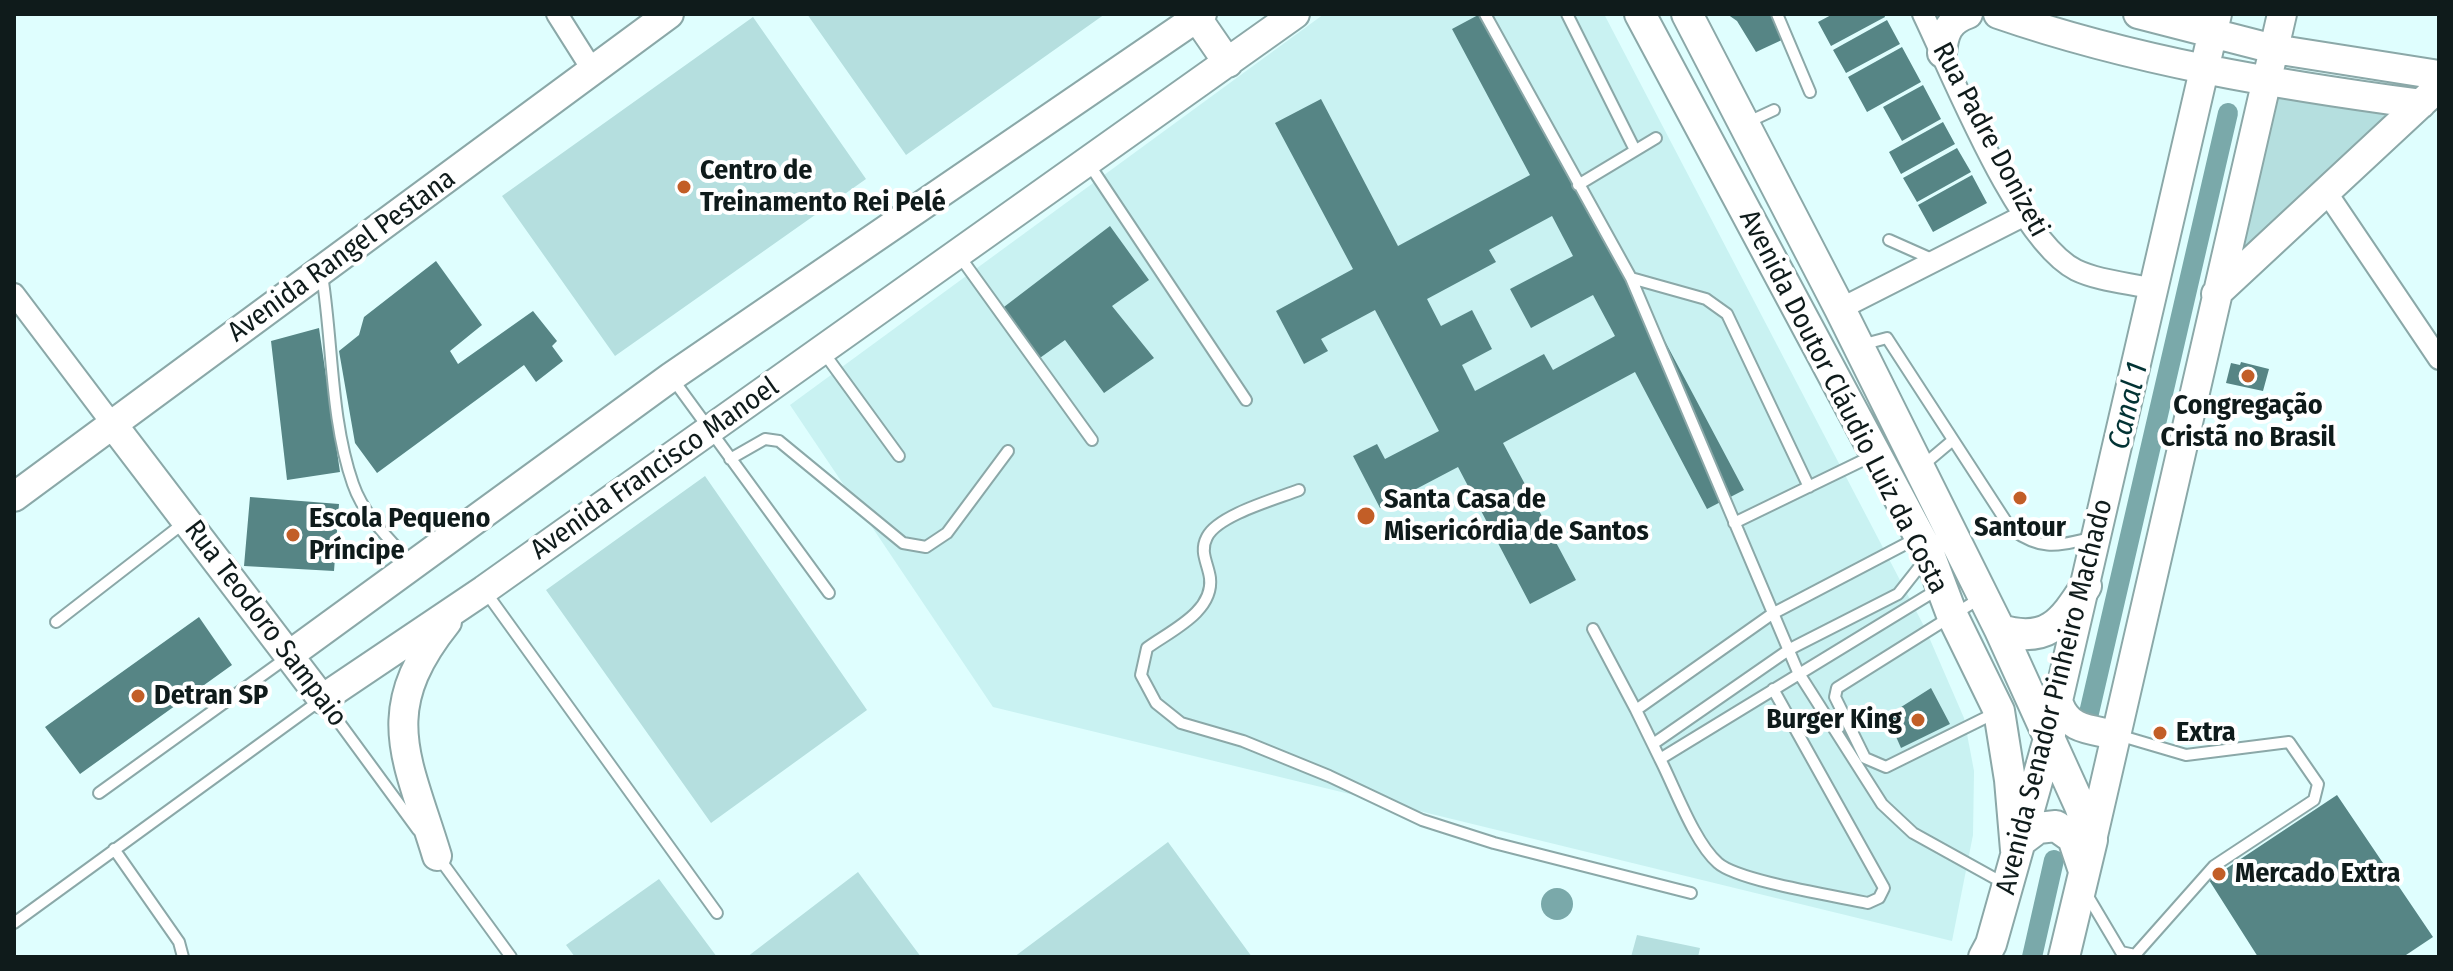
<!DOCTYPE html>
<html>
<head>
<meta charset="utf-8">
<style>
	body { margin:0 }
	#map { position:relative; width:2453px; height:971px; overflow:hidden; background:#dffefe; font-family:"Fira Sans Condensed",sans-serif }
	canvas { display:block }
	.frame { position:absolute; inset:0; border:16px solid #0f1b1b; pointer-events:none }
</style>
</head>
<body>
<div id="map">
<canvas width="2453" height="971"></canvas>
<div class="frame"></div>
</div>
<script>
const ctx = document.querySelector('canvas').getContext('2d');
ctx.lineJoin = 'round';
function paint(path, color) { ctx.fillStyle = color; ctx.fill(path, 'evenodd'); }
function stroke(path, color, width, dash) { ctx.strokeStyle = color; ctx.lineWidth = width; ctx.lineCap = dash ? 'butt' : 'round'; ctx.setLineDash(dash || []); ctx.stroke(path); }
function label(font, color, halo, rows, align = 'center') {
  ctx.font = font + ' "Fira Sans Condensed",sans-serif'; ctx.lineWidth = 8; ctx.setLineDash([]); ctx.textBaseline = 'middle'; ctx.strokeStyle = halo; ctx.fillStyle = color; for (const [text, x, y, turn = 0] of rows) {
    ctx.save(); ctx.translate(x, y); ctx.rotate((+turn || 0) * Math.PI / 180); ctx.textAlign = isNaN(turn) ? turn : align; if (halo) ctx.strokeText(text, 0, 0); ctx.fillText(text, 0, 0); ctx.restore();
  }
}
paint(new Path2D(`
	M1324,14H1604L1925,628L1964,718L1974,771L1973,835L1952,941L993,707L790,405Z`), '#c9f2f2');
paint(new Path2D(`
	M807,14H1105L906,155Z
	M753,17L866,179L615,356L502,196Z
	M2272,90L2407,107L2225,279Z
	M705,476L867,710L711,823L546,590Z
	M1168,842L1252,957H1014Z
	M858,872L921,957H747Z
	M659,879L717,957H575L566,945Z
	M1637,935L1700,948L1698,957H1631Z`), '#b5dfdf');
paint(new Path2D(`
	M1541 904a16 16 0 1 1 32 0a16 16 0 1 1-32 0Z`), '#7aa9aa');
stroke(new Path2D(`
	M2089,713L2228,113
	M2032,957L2054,860`), '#7aa9aa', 20);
paint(new Path2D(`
	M1480,14H1491L1744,490L1707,509L1635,372L1503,443L1576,580L1530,604L1458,467L1380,508L1353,456L1377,444L1385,459L1439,431L1375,310L1321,339L1328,351L1304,364L1276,311L1353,269L1275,123L1321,99L1398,246L1530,175L1452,29ZM1552,216L1573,256L1510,289L1531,328L1593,295L1615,336L1553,370L1544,354L1475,391L1462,365L1492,349L1472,310L1441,326L1427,299L1496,262L1489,250Z
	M1727,14H1774L1775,25L1784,39L1756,52L1737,21Z
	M1833,14H1884L1885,17L1831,46L1818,22Z
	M1887,20L1900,44L1846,73L1833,50Z
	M1902,47L1921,82L1867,112L1848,77Z
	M1923,85L1941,119L1902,141L1883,107Z
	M1943,122L1955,144L1901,174L1889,152Z
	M1957,148L1971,172L1917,202L1903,178Z
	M1972,175L1987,203L1933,232L1918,205Z
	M1110,226L1149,280L1112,306L1154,358L1104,393L1065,340L1037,360L1000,310Z
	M436,261L482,325L450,351L458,364L533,311L557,341L552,346L563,361L536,382L524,365L377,473L355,443L339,351L359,335L364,317Z
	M319,328L340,472L287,480L271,341Z
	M2241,362L2269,369L2263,391L2226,383L2231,363L2240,365Z
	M250,497L339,504L334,571L244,566Z
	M199,617L232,665L80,774L45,727Z
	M1931,688L1950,724L1901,748L1887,716Z
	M2337,795L2433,937L2403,957H2258L2209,880Z`), '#568585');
const lane = new Path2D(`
	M1485,14L1631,278L1798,672L1882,804L1913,833L2005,884
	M1567,14L1635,150
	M1777,14L1810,92
	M1746,123L1774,110
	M1089,164L1246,400
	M1578,185L1656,138
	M1889,240L1934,260
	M958,254L1092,440
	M322,275C333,343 330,418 353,484C364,516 390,540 412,564
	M1631,278L1706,299L1727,314L1809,487
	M1861,345L1887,338L2011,529C2042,551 2056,546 2091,538
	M824,353L899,456
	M672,378L829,593
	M730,459L765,439L779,441L903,543L926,547L947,533L1008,451
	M1921,467L1953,440
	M1299,490C1276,499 1218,515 1207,537C1199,552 1208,563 1210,578C1214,612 1170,631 1147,648L1141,675L1156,703L1181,723L1243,741L1329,776L1422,820L1494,843L1691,893
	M1734,523L1872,456
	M485,591L717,913
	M1982,597L1837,688L1835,697L1865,758L1886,767L1997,712
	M56,622L185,522
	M1593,629L1636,710L1772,614L1917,538
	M1636,710L1660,759L1940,588
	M1653,744L1790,649L1898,594L1924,561
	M1660,759C1675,788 1694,842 1718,863C1738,881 1836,896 1868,903L1879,898L1884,888L1773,689
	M99,793L285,659
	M114,849L179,942L183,957
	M439,858L511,957
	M2086,893L2121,952L2135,955L2214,866L2314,800L2318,784L2289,742L2186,755L2118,735
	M14,923L322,699L418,830`);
const street = new Path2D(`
	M557,14L593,71
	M1923,14C1953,76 2018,241 2076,270C2099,281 2129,283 2154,289
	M2327,193L2439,359
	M14,294L113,425
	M1840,309L2023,216`);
const secondary = new Path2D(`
	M1998,14C2134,61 2278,85 2421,104
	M2138,14L2274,49L2439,75
	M1197,18L1228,63
	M1942,53C1944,33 1948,21 1968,14
	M2216,294L2429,96
	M113,425L322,699L484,590L1295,14
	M14,497L669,14
	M288,656L671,377L1202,14
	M2059,704C2069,731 2091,729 2116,735
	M2050,735L2217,14
	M2092,840L2282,14
	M437,856C407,757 375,712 447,622`);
const primary = new Path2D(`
	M1640,14L1929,554L1952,615L1999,711L2010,780L2016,850
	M1687,14L1840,309L2000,630L2080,806L2092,840L2064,957
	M2000,630C2047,644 2062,623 2086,586
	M2018,843L2038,828L2056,826L2073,838L2083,868
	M1984,957L1991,944L2050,735`);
stroke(lane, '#8ba8a8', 14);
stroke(street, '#8ba8a8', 24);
stroke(secondary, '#8ba8a8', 32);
stroke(primary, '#8ba8a8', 34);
stroke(lane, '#fff', 10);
stroke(street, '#fff', 20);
stroke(secondary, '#fff', 28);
stroke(primary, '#fff', 30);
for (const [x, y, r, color] of [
	[684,187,8,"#c25e27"],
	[2248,376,8,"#c25e27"],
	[2020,498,8,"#c25e27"],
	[1366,516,10,"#c25e27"],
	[293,535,8,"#c25e27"],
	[138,696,8,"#c25e27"],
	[1918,720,8,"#c25e27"],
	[2160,733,8,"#c25e27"],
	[2219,874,8,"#c25e27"]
]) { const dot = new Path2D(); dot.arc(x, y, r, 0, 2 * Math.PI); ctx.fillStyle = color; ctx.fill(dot); stroke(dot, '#fff', 3); }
label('28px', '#0f1b1b', '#fff', [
	["Rua Padre Donizeti",1990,140,62],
	["Avenida Rangel Pestana",342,256,-36],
	["Avenida Doutor Cláudio Luiz da Costa",1843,402,63],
	["Avenida Francisco Manoel",655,469,-35],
	["Rua Teodoro Sampaio",265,624,53],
	["Avenida Senador Pinheiro Machado",2055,697,-76]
]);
label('bold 28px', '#0f1b1b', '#fff', [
	["Centro de",700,171],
	["Treinamento Rei Pelé",700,203],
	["Congregação",2248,406,"center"],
	["Cristã no Brasil",2248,438,"center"],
	["Santa Casa de",1384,500],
	["Misericórdia de Santos",1384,532],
	["Escola Pequeno",309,519],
	["Príncipe",309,551],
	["Santour",2020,528,"center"],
	["Detran SP",154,696],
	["Burger King",1902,720,"right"],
	["Extra",2176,733],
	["Mercado Extra",2235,874]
], 'left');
label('italic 30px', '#023334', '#fff', [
	["Canal 1",2129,406,-77]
]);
</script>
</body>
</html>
